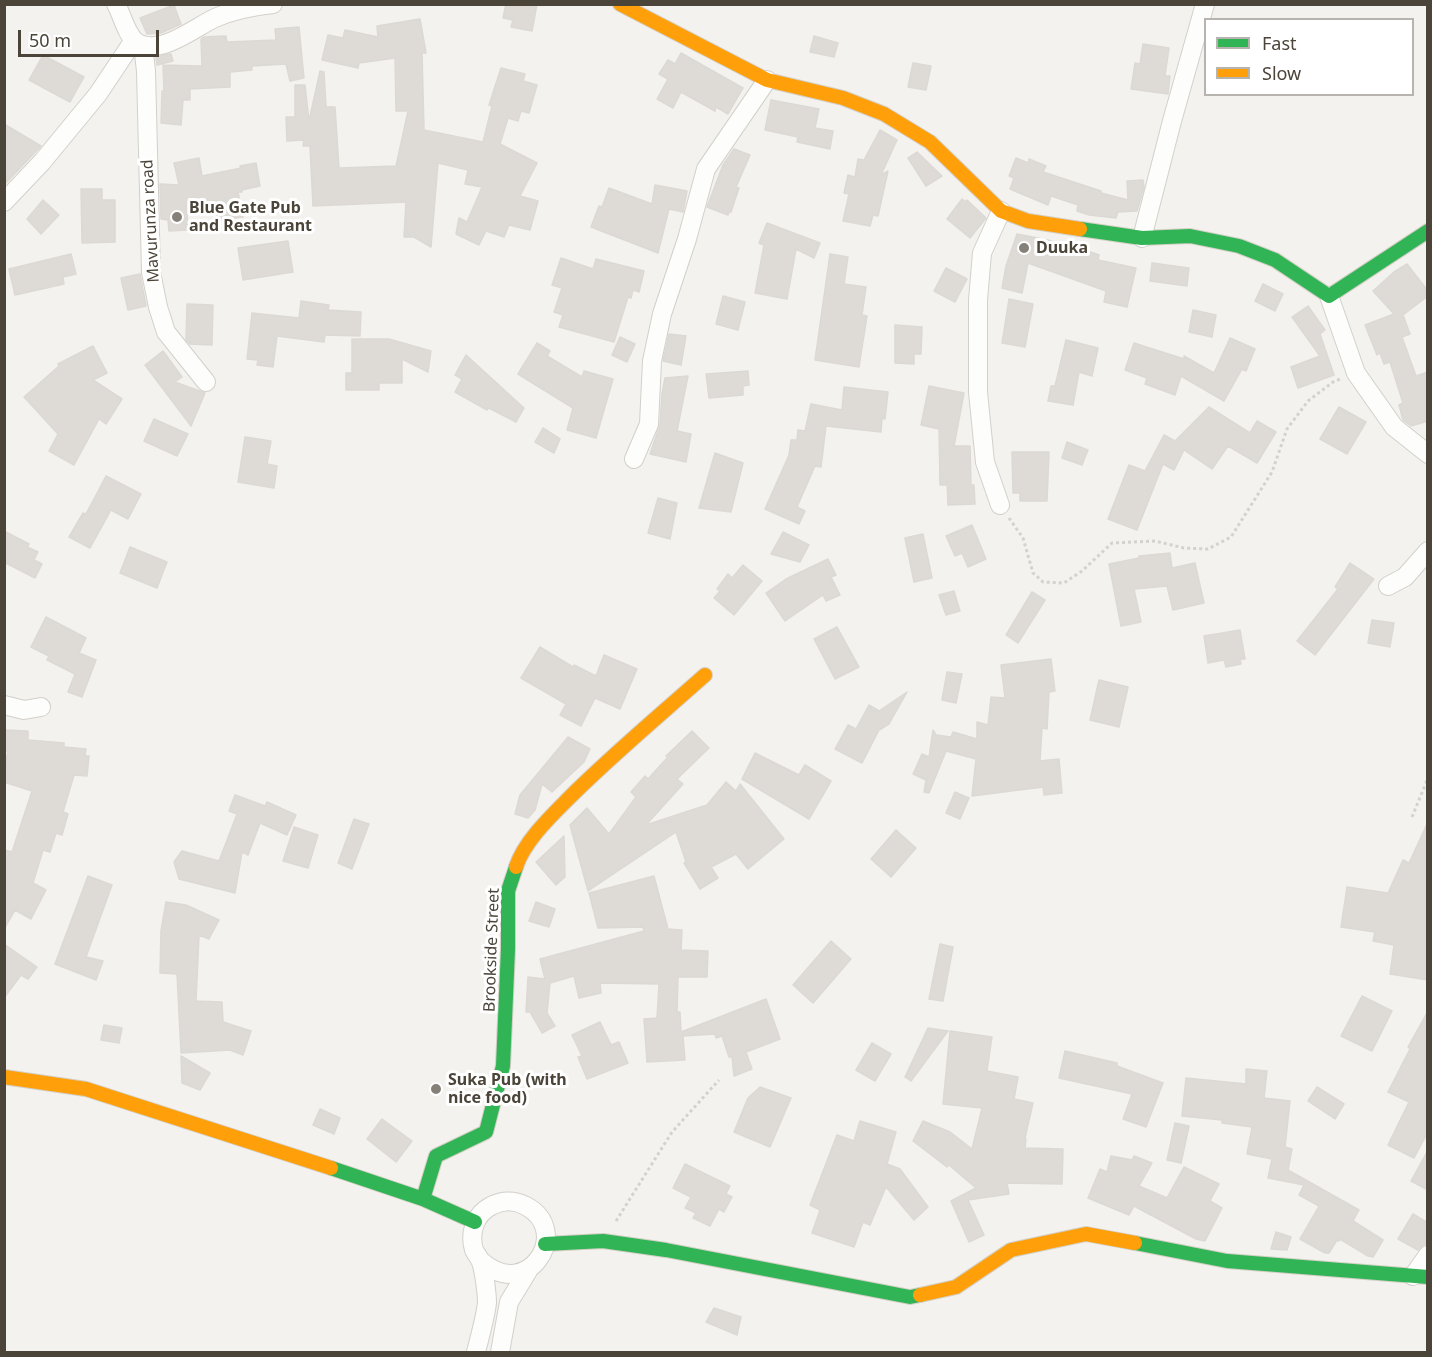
<!DOCTYPE html>
<html>
<head>
<meta charset="utf-8">
<style>
	body { margin:0 }
	#map { position:relative; width:1432px; height:1357px; overflow:hidden; background:#f4f2ee; font-family:"Noto Sans",sans-serif }
	canvas { display:block }
	.frame { position:absolute; inset:0; border:6px solid #4b4439; pointer-events:none }
	.legend { position:absolute; left:1204px; top:18px; width:210px; height:78px; box-sizing:border-box; background:#fff; border:2px solid #b7b4b0; margin:0; padding:8px 10px; list-style:none; font-size:18px; color:#4b4439 }
	.legend li { display:flex; align-items:center; gap:12px; height:30px }
	.legend b { width:30px; border:2px solid #b7b4b0 }
	.scale { position:absolute; left:18px; top:30px; width:141px; height:27px; box-sizing:border-box; border:3px solid #4b4439; border-top:0; padding-left:8px; font-size:18px; line-height:21px; white-space:nowrap; color:#4b4439; -webkit-text-stroke:4px #fff; paint-order:stroke }
</style>
</head>
<body>
<div id="map">
<canvas width="1432" height="1357"></canvas>
<div class="frame"></div>
<ul class="legend">
<li><b style="height:8px;background:#30b455"></b>Fast</li>
<li><b style="height:8px;background:#ff9f0a"></b>Slow</li>
</ul>
<div class="scale">50 m</div>
</div>
<script>
const ctx = document.querySelector('canvas').getContext('2d');
ctx.lineJoin = 'round';
function paint(path, color) { ctx.fillStyle = color; ctx.fill(path, 'evenodd'); }
function stroke(path, color, width, dash) { ctx.strokeStyle = color; ctx.lineWidth = width; ctx.lineCap = dash ? 'butt' : 'round'; ctx.setLineDash(dash || []); ctx.stroke(path); }
function label(font, color, halo, rows, align = 'center') {
  ctx.font = font + ' "Noto Sans",sans-serif'; ctx.lineWidth = 6; ctx.setLineDash([]); ctx.textBaseline = 'middle'; ctx.strokeStyle = halo; ctx.fillStyle = color; for (const [text, x, y, turn = 0] of rows) {
    ctx.save(); ctx.translate(x, y); ctx.rotate((+turn || 0) * Math.PI / 180); ctx.textAlign = isNaN(turn) ? turn : align; if (halo) ctx.strokeText(text, 0, 0); ctx.fillText(text, 0, 0); ctx.restore();
  }
}
const building = new Path2D(`
	M506,4H537L532,31L511,27L513,20L503,18Z
	M174,5L181,24L161,33L147,34L140,18Z
	M420,19L426,53H422L424,130L483,142L492,106L489,105L501,68L525,74L523,81L537,85L529,113L521,111L518,121L508,118L500,144L537,163L520,196L538,201L530,230L509,225L504,237L486,231L479,245L456,234L459,218L467,222L482,187L465,184L468,170L438,163L431,247L414,237H404L406,202L313,206L310,146H303L304,140L287,141L286,117H295V85H305L309,121L320,71L324,72L326,107H335L339,168L396,166L408,111H396L395,58L359,63L358,68L322,60L328,35L343,38L345,30L378,37L377,26Z
	M299,27L304,78L290,81L286,64L252,66V70L230,72V87L190,89V100H183L181,125L161,123L162,91H164L163,65L202,66L201,39L204,37L226,36L227,42L276,40L275,29Z
	M814,36L838,43L834,57L810,52Z
	M1143,44L1169,48L1165,76H1170L1168,94L1131,89L1135,63L1140,64Z
	M681,53L743,88L728,114L716,107L715,111L681,92L673,108L657,99L668,79L659,74L668,60L675,64Z
	M171,54L173,61L157,65L156,57Z
	M43,55L84,77L70,102L29,80Z
	M913,63L931,66L926,90L908,87Z
	M771,100L819,109L815,128L833,131L830,149L797,142L798,137L765,130Z
	M4,124L41,146L4,185Z
	M880,130L897,140L881,175L888,171L878,216L873,215L870,226L843,221L849,194L844,193L848,175L855,177L858,159L864,160Z
	M734,149L750,155L736,187L739,188L731,212H729L728,215L707,207L723,165Z
	M917,152L942,176L926,186L908,158Z
	M199,158L202,176L241,168L240,166L256,163L260,186L242,190V192H238L243,217L218,221L215,210L187,215L188,230L169,231L168,220L161,219L160,184L179,185L174,163Z
	M1016,158L1028,163L1029,159L1046,166L1043,172L1101,191V193L1128,200L1127,181L1143,180L1144,187L1137,211L1118,212L1116,218L1089,215L1077,211L1078,205L1051,196L1048,205L1010,189L1014,178L1009,176Z
	M655,185L687,191L683,212L669,209L658,253L591,227L599,206L602,207L609,188L652,204Z
	M81,189H102V200H115V242L82,243Z
	M962,199L966,202L967,200L986,218L970,238L947,219Z
	M43,200L59,215L41,234L27,219Z
	M767,223L820,243L814,258L796,249L787,299L755,293L764,245L759,243Z
	M1017,234L1048,240L1070,248L1071,245L1099,255L1098,260L1136,268L1127,307L1104,302L1106,291L1028,263L1022,293L1002,288L1006,266Z
	M288,241L293,272L243,280L238,248Z
	M71,254L76,274L63,277L64,284L15,295L9,269Z
	M830,254L848,257L844,284L866,287L862,315L867,316L859,367L815,360Z
	M561,258L593,269L596,259L644,271L639,292L633,290L631,298L628,297L614,342L559,327L563,315L554,312L562,288L552,285Z
	M1152,263L1189,268L1187,286L1150,281Z
	M1407,264L1428,291V296L1403,315L1410,334L1402,337L1416,376L1428,372V421L1411,426L1403,420L1399,405L1403,403L1390,362L1384,364L1380,353L1377,355L1365,325L1394,314L1373,291L1394,272Z
	M946,268L967,279L955,302L934,291Z
	M140,274L146,306L128,310L121,278Z
	M1263,284L1283,294L1275,311L1255,301Z
	M723,296L745,302L738,330L716,324Z
	M1009,299L1033,304L1025,347L1002,343Z
	M301,301L329,305L328,310L361,312L360,336L325,335L324,342L277,336L273,367L257,365L258,360L247,359L252,313L299,318Z
	M187,304L213,305L212,345L190,344L186,340Z
	M1308,306L1325,330L1320,334L1334,375L1298,388L1291,367L1320,356L1292,317Z
	M1193,310L1216,315L1212,337L1189,332Z
	M895,325L922,327L921,354H914V364L895,363Z
	M669,334L686,336L681,365L663,361Z
	M620,337L635,344L627,362L612,355Z
	M1230,338L1255,349L1246,371L1242,369L1224,401L1181,376L1175,395L1145,384L1147,378L1125,370L1134,343L1184,359V356L1214,373Z
	M352,339H389L431,351L428,372L402,359V383H379V390H346V373H352Z
	M1066,340L1098,348L1092,376L1079,372L1073,405L1048,401L1051,386H1055Z
	M537,343L550,351L547,356L582,377L584,371L613,379L596,438L567,430L573,408L518,374Z
	M93,346L107,373L93,380L122,399L106,424L99,419L74,465L49,451L58,434L24,397L59,366L58,364Z
	M163,351L182,377L175,382L205,393L191,426L145,365Z
	M466,355L524,408L516,422L489,408L487,410L455,392L462,379L455,375Z
	M748,371L749,385L743,386V395L709,398L706,374Z
	M688,376L677,431L691,434L686,462L650,454L660,425L662,394L665,378Z
	M929,386L964,393L954,446H970L971,485H974L975,504L948,505L947,482V485H940L939,429L921,425Z
	M844,387L888,392L885,419L882,418L881,432L826,426L821,467L815,466L797,507L805,511L799,524L765,509L789,455L791,440H797L798,430L805,431L811,404L842,410Z
	M1209,407L1250,433L1257,421L1276,432L1257,463L1228,446L1212,469L1184,450L1174,470L1163,464L1137,530L1108,519L1129,465L1145,471L1164,435L1175,441Z
	M1339,407L1366,422L1347,454L1320,439Z
	M154,419L188,434L177,456L144,441Z
	M543,428L560,439L554,453L535,442Z
	M245,437L271,441L267,464L277,466L274,488L238,482Z
	M1067,442L1088,450L1082,465L1062,458Z
	M1012,452H1049L1047,501H1020V493H1013Z
	M715,453L743,463L731,512L699,508Z
	M106,476L141,494L128,519L111,510L90,548L69,537L83,513L86,514Z
	M658,498L677,503L670,539L648,533Z
	M972,525L986,559L968,567L962,553L955,556L946,536Z
	M4,531L29,544L27,547L38,552L34,560L42,564L35,578L4,562Z
	M783,532L809,545L800,562L771,554Z
	M923,534L932,578L914,582L905,538Z
	M130,547L167,562L157,588L120,573Z
	M1170,553L1172,568L1195,563L1204,603L1173,610L1167,586L1134,589L1141,622L1121,626L1109,564L1139,558V556Z
	M828,559L836,575L831,577L840,595L826,601L823,595L785,621L766,593L786,579Z
	M1350,563L1374,579L1315,655L1297,641L1338,589L1335,587Z
	M743,565L762,581L734,615L714,598L720,591L717,589L728,574L732,578Z
	M954,591L960,611L946,615L939,595Z
	M1032,592L1045,600L1018,643L1006,635Z
	M46,617L86,638L79,653L96,660L82,697L68,692L75,674L47,660L49,656L31,647Z
	M1372,620L1394,623L1390,647L1368,643Z
	M837,627L859,667L835,679L814,639Z
	M1240,630L1245,659H1240L1241,664L1226,667L1224,660L1208,663L1204,636Z
	M540,647L573,667L574,665L596,676L604,655L637,669L620,709L595,698L581,726L560,715L566,704L521,678Z
	M1051,659L1055,691L1049,692L1047,729L1042,728L1040,761L1059,759L1062,793L1044,795L1043,787L972,796L976,759L946,751L929,793L924,792L926,780L913,774L922,754L929,757L933,730L936,735L951,737L953,732L977,739V722L988,725L991,697L1005,698L1001,665Z
	M947,672L962,674L956,703L942,700Z
	M1099,680L1128,687L1119,727L1090,720Z
	M907,692L889,724L879,730L862,763L835,749L848,725L856,729L869,705L879,711Z
	M4,730L28,731V740L64,743V747L86,749L85,756H89L87,776L74,775L63,812L68,814L62,835L56,833L50,852L43,850L33,883L46,890L31,919L15,910L4,929V850L12,852L32,791L4,782V769L8,751H4Z
	M692,731L709,748L677,779L683,784L646,825L707,805L726,782L736,791L740,784L784,839L748,869L736,854L711,867L718,878L700,889L684,863L686,862L676,832L588,891L570,825L587,808L609,834L636,797L631,792L645,776L648,779L668,757L666,756Z
	M568,737L590,749L584,762L552,792L542,784L535,810L528,818L515,814L520,795Z
	M755,753L799,775L805,765L831,781L809,819L742,779Z
	M955,792L969,798L960,819L946,813Z
	M235,795L265,806L267,802L296,815L287,835L260,823L248,855L242,852L235,893L179,879L174,862L182,851L219,861L237,814L229,811Z
	M354,819L369,824L352,869L338,863Z
	M1428,822V980L1390,974L1394,945L1373,941L1375,932L1341,927L1347,887L1388,893L1403,860L1409,863Z
	M294,827L318,835L308,868L283,861Z
	M896,830L916,848L891,877L871,859Z
	M564,836L565,877L556,885L536,862Z
	M88,876L112,885L86,957L103,961L96,980L55,964Z
	M654,876L668,929L682,930L681,950L708,951L707,977H678L677,1012H680L681,1032L766,999L780,1039L746,1052L752,1069L734,1076L732,1057H729L722,1036L716,1038L715,1034L683,1036L685,1060L647,1062L644,1019L657,1018L659,984L600,983L601,993L579,998L574,976L550,983L547,1013L555,1026L542,1033L530,1012H526L528,977L545,979L540,959L644,931L643,927L598,928L589,893Z
	M166,902L186,905L219,920L209,939L199,935L196,1001L222,1002L223,1022L251,1031L243,1055L230,1050L181,1053L177,974L160,973L161,931Z
	M536,902L555,909L549,927L529,921Z
	M831,941L851,959L813,1003L793,985Z
	M4,944L37,967L28,979L21,975L4,998Z
	M940,944L953,947L943,1001L929,999Z
	M1362,996L1392,1011L1372,1051L1341,1036Z
	M1428,1011V1132L1414,1158L1388,1145L1409,1102L1388,1092L1410,1049L1408,1047Z
	M600,1022L611,1045L619,1042L628,1063L587,1079L578,1057L582,1056L572,1035Z
	M104,1025L122,1028L119,1043L101,1040Z
	M928,1028L948,1031L911,1081L905,1077Z
	M950,1031L992,1037L987,1071L1018,1077L1014,1099L1033,1103L1025,1138L1026,1139L1025,1148L1063,1149L1062,1184L1007,1183L1009,1194L968,1200L984,1235L969,1242L951,1201L976,1188L949,1165L947,1167L913,1141L923,1121L950,1132L972,1149L982,1108L943,1104Z
	M872,1043L891,1054L875,1081L856,1070Z
	M1065,1051L1117,1063V1066L1163,1083L1146,1127L1123,1119L1132,1094L1059,1078Z
	M181,1056L210,1073L200,1090L182,1083Z
	M1246,1069L1267,1071L1264,1098L1290,1101L1285,1147L1292,1149L1288,1170L1359,1210L1353,1221L1383,1240L1373,1257L1368,1256L1340,1239L1339,1241L1337,1240L1329,1253H1325L1300,1239L1319,1206L1299,1195L1304,1185L1268,1178L1272,1159L1247,1154L1252,1127L1222,1123V1120L1182,1116L1186,1078L1246,1084Z
	M760,1087L791,1098L770,1147L734,1132L748,1098Z
	M1317,1087L1344,1104L1335,1119L1308,1101Z
	M320,1109L340,1118L334,1134L313,1125Z
	M382,1119L412,1141L396,1162L367,1139Z
	M860,1121L896,1132L887,1164L900,1169L928,1207L914,1220L886,1187L870,1225L863,1222L854,1247L812,1233L820,1210L810,1205L837,1135L854,1141Z
	M1175,1123L1189,1126L1181,1163L1167,1160Z
	M1428,1150V1190L1411,1181Z
	M1111,1156L1132,1160L1134,1156L1152,1163L1139,1186L1167,1198L1184,1167L1219,1184L1210,1201L1222,1208L1205,1241L1196,1239L1134,1206L1129,1215L1088,1198L1100,1169L1107,1172Z
	M685,1164L730,1186L726,1194L732,1197L724,1212L719,1209L710,1226L693,1218L696,1213L685,1208L691,1197L673,1188Z
	M1413,1214L1428,1223V1244L1423,1245L1418,1250L1398,1239Z
	M1276,1232L1291,1237L1287,1250L1271,1249Z
	M714,1308L741,1317L737,1335L706,1322Z`);
paint(building, '#dedbd6');
stroke(building, '#dcd9d4', 1.5);
const street = new Path2D(`
	M116,4C122,15 126,33 135,41C157,59 195,27 215,18C233,10 254,6 273,4
	M143,45L146,71L151,272L158,307L166,332L206,382
	M4,202L42,162L98,94L134,40
	M1142,238L1172,121L1205,4
	M1329,296L1356,373L1394,427L1428,454
	M634,459L649,424L652,361L662,314L687,239L706,169L767,80
	M1000,505L985,462L978,392V300L982,253L1001,211
	M1388,586L1405,577L1428,551
	M4,705L24,710L41,707
	M1413,1276L1428,1255
	M476,1352C480,1336 485,1319 487,1303C487,1294 484,1270 481,1262C479,1257 476,1254 474,1250C469,1233 475,1214 491,1206C502,1200 515,1200 526,1206C573,1231 528,1303 481,1261
	M500,1352L509,1302L529,1269`);
const fast = new Path2D(`
	M1080,229L1142,238L1190,236L1239,246L1275,260L1329,296L1428,231
	M331,1168L423,1199L475,1222
	M423,1199L436,1156L486,1132L503,1066L508,949V891L516,867
	M1135,1243L1227,1261L1428,1277
	M545,1244L603,1241L666,1250L910,1297L920,1295`);
const slow = new Path2D(`
	M620,4L767,80L843,98L884,114L930,142L1001,211L1028,221L1080,229
	M516,867C524,842 550,817 568,799C612,755 659,716 705,675
	M4,1077L86,1089L331,1168
	M920,1295L956,1287L1011,1250L1086,1234L1135,1243`);
stroke(street, '#d2d0cb', 20);
stroke(fast, '#d3cfc5', 16);
stroke(slow, '#d3cfc5', 16);
stroke(new Path2D(`
	M1009,518L1023,538L1033,573L1043,582L1064,583L1082,571L1112,543L1155,541L1184,548L1208,549L1231,537L1272,472L1287,429L1308,401L1333,382L1340,379
	M1412,817L1428,778
	M616,1221L672,1132L719,1080`), '#d3d2cc', 3, [3, 3]);
stroke(street, '#fdfdfc', 18);
stroke(fast, '#30b455', 14);
stroke(slow, '#ff9f0a', 14);
for (const [x, y, r, color] of [
	[177,217,6,"#868178"],
	[1024,248,6,"#868178"],
	[436,1089,6,"#868178"]
]) { const dot = new Path2D(); dot.arc(x, y, r, 0, 2 * Math.PI); ctx.fillStyle = color; ctx.fill(dot); stroke(dot, '#fff', 2); }
label('bold 16px', '#4b4439', '#fff', [
	["Blue Gate Pub",189,208],
	["and Restaurant",189,226],
	["Duuka",1036,248],
	["Suka Pub (with",448,1080],
	["nice food)",448,1098]
], 'left');
label('16px', '#4b4439', '#fff', [
	["Mavurunza road",151,221,-93],
	["Brookside Street",492,950,-88]
]);
</script>
</body>
</html>
